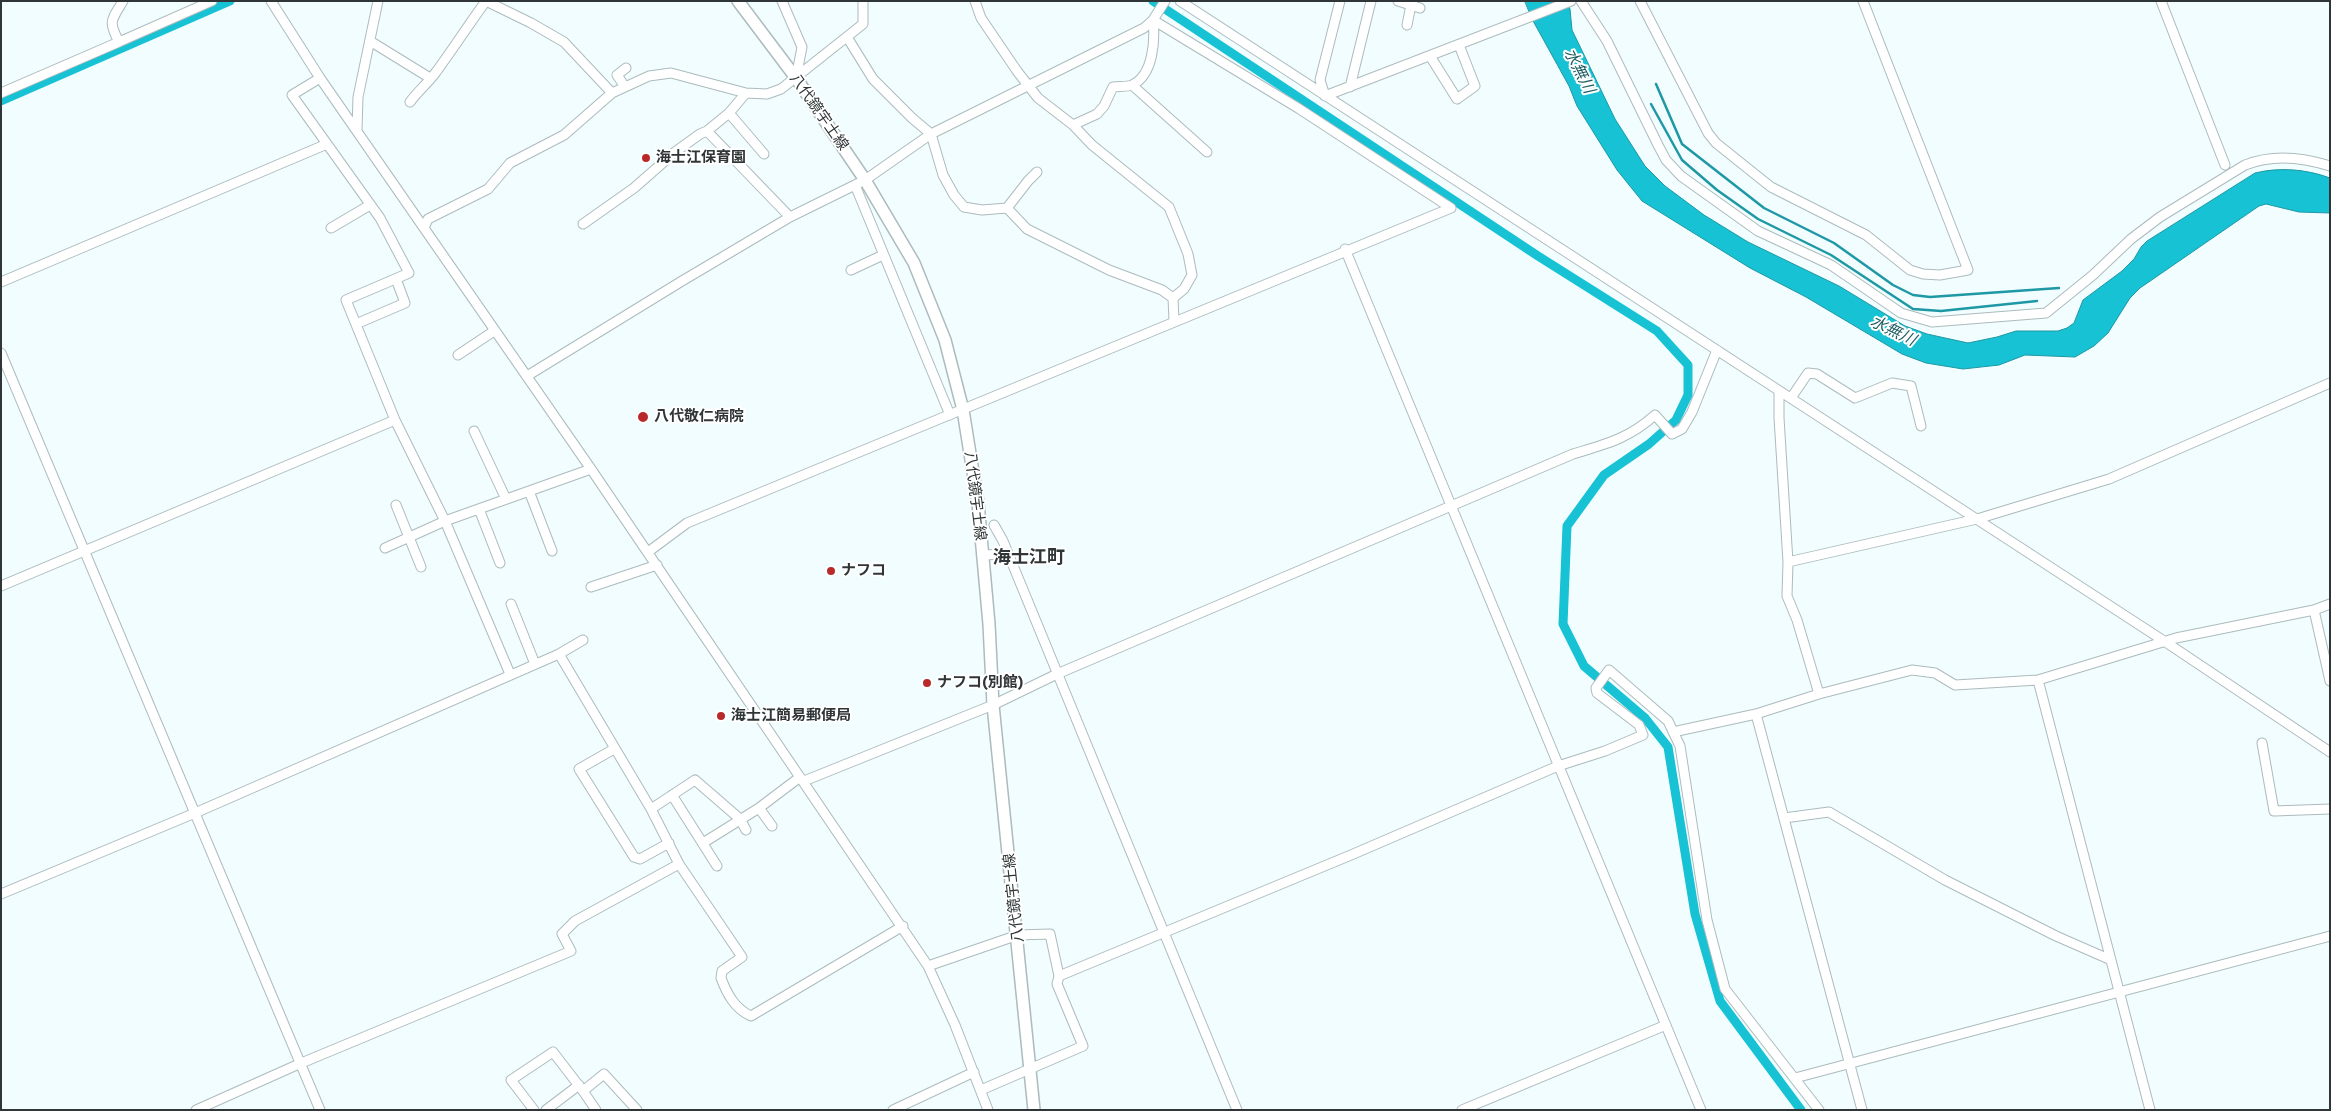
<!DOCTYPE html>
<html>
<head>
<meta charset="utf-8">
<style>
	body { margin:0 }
	#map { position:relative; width:2331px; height:1111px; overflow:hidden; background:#f1fdff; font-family:"Work Sans",sans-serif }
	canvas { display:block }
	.frame { position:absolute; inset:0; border:2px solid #303637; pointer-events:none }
</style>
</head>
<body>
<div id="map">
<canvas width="2331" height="1111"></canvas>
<div class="frame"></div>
</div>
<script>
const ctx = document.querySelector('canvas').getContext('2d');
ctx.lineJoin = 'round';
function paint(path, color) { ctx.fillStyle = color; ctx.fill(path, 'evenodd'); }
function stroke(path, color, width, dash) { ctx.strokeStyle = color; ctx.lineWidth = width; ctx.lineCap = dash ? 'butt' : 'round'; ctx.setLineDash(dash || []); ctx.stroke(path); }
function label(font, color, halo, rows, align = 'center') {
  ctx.font = font + ' "Work Sans","Noto Sans JP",sans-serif'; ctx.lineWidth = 4; ctx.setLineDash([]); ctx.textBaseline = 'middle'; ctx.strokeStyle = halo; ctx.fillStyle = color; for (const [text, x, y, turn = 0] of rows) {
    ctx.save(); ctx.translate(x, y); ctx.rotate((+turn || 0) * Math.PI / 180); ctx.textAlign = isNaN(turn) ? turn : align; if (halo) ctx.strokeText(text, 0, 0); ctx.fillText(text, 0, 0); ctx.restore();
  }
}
const water = new Path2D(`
	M1525,1H1566L1570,9L1572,30L1615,119L1645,166L1665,186L1704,215L1748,242L1839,286L1905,326L1927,334L1968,343L1997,337L2016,331H2058L2067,328L2074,323L2083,300L2122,271L2134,259L2141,247L2147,241L2255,173C2279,167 2306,169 2330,178V213L2299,212L2266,204L2259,206L2140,288L2130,298L2108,333L2094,346L2075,357L2025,355L1999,365L1963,369L1926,363L1902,354L1806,297L1750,268L1642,201L1617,170L1577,106L1569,86L1532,19Z`);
paint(water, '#16c2d3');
stroke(water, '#1e98a4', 1);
stroke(new Path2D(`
	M1656,84L1682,144L1764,208L1834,243L1893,285L1913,295L1930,297L2059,288
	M1651,104L1682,160L1717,190L1758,219L1831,255L1913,309L1941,311L2037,301`), '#1e98a4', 2.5);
stroke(new Path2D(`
	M1153,1L1538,256L1657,331L1688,365V395L1676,420L1649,444L1604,475L1567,526L1563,624L1584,666L1645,718L1668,747L1695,914L1720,1001L1801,1110
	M1,101L230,1`), '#16c2d3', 9);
const minor = new Path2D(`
	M123,1C111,21 108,21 119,42L212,1
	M271,1L320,78L591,469L928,966L955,1025L988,1110
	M486,1L531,23L564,42L612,93
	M782,1L802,47L796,78
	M975,1L981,18L1017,71L1038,98L1073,125L1092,145L1169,207L1188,254L1192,275L1184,289L1173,298
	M1180,1L2161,639L2330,752
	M1340,1L1320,80L1325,96L1571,1
	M1398,1L1420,8
	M1581,1L1607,41L1658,145L1666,160L1681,176L1758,231L1831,265L1901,313L1932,322L2046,313L2093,275L2131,239L2160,217L2245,165C2272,154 2302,157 2330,166
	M1640,1L1708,133L1716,143L1771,187L1866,235L1910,270L1923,274L1940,275L1968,270L1863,1
	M2161,1L2225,165
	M1153,20L1298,108L1451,208
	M1407,25L1411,5
	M847,37L873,79L912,118L931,134L943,175L954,195L964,207L982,210L1007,208L1027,229L1109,270L1162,290L1173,298
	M370,41L430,78
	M1430,56L1457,99L1475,86L1459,45
	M320,78L292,95L380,218L409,273L346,300L395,420L445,521L510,674
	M1132,85L1207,152
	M625,87L617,75L626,68
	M1350,87L1371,1
	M1,93L119,42
	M410,102C418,91 429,82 436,72C453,49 469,24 486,1
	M729,113L764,154
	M1073,125L1097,114L1104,106L1113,87C1119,86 1127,87 1132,85C1154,75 1155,39 1153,20
	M357,129L358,97L378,1
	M707,131L790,217
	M855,185L950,415
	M1007,208L1028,181L1037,172
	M583,224L634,188L675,152L700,134L707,131L729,113L746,93
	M331,228L370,205
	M424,228L428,219L488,189L510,163L564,135L612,93L649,76L671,73L746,93L767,94L781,89L863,24V1
	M1345,249L1701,1110
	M851,270L883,255
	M1,282L327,144
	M1173,298L1174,321
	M356,324L405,303L396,279
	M1,353L320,1110
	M458,355L494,331
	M527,376L682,281L790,217L865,180L931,134L1144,28L1153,20L1165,1
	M1779,391V418L1788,562L1787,596L1797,620L1819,694
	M1791,398L1808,373L1817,374L1855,398L1892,383L1911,386L1921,426
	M474,431L506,499
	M529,491L552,551
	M396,505L421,567
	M479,509L500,563
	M994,525L1003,541L1237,1110
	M385,548L445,521L591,469
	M648,552L687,523L1451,208
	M982,555L1008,554
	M1788,562L1977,519L2109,479L2330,383
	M1,586L395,420
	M591,587L657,565
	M511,604L535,664
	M2314,610L2330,681
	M559,654L583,640
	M2038,680L2150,1110
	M1756,714L1862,1110
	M1673,732L1756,714L1819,694L1912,670L1935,673L1955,685L2038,680L2176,638L2314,610L2330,604
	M2262,743L2274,811L2330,809
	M614,749L579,769L634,857L640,859L669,843
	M804,781L993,705L1057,674L1573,454C1606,444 1628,439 1655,415L1672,434L1682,429L1692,412L1717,350
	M672,795L717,866
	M759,808L772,826
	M651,809L695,780L740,819L746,830
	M1784,818L1829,812L1945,880L2056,936L2111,960
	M703,843L759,808L800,777
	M1,894L195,813L559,654L651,809L679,864L742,957L722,971L721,978C727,994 735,1009 751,1016L903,926
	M928,966L1018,935L1050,934L1059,976L1351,855L1558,766L1605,751L1643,735L1639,725L1597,693L1596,688L1609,670L1668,721L1680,746L1707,920L1725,989L1819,1110
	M1795,1078L2330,936
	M981,1090L1083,1046L1057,984L1059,976
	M196,1110L299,1064L571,951L562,934L575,921L679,864
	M534,1110L511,1080L553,1052L583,1091
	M546,1110L579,1085
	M596,1110L583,1091L604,1074L637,1110
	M893,1110L974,1072
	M1462,1110L1666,1025`);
const major = new Path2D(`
	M738,1L796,78L865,180L914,263L945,340L963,410L978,503L989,624L993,705L1034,1110`);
stroke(minor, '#acbbbd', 11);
stroke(major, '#acbbbd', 14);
stroke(minor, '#fff', 9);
stroke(major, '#fff', 11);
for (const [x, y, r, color] of [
	[646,158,5,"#b9292a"],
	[643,417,6,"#b9292a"],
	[831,571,5,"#b9292a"],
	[927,683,5,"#b9292a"],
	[721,716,5,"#b9292a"]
]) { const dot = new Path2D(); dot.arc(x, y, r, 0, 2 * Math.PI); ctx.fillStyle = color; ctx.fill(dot); stroke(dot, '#fff', 2); }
label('15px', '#303637', '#fff', [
	["八代鏡宇土線",819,112,55],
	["八代鏡宇土線",975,496,83],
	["八代鏡宇土線",1014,898,-96]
]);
label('bold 15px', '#303637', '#fff', [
	["海士江保育園",656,158],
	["八代敬仁病院",654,417],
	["ナフコ",841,571],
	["ナフコ(別館)",937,683],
	["海士江簡易郵便局",731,716]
], 'left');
label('italic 16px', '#1f5c62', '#fff', [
	["水無川",1579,71,63],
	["水無川",1893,331,26]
]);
label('bold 18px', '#303637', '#fff', [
	["海士江町",1029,558]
]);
</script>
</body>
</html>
